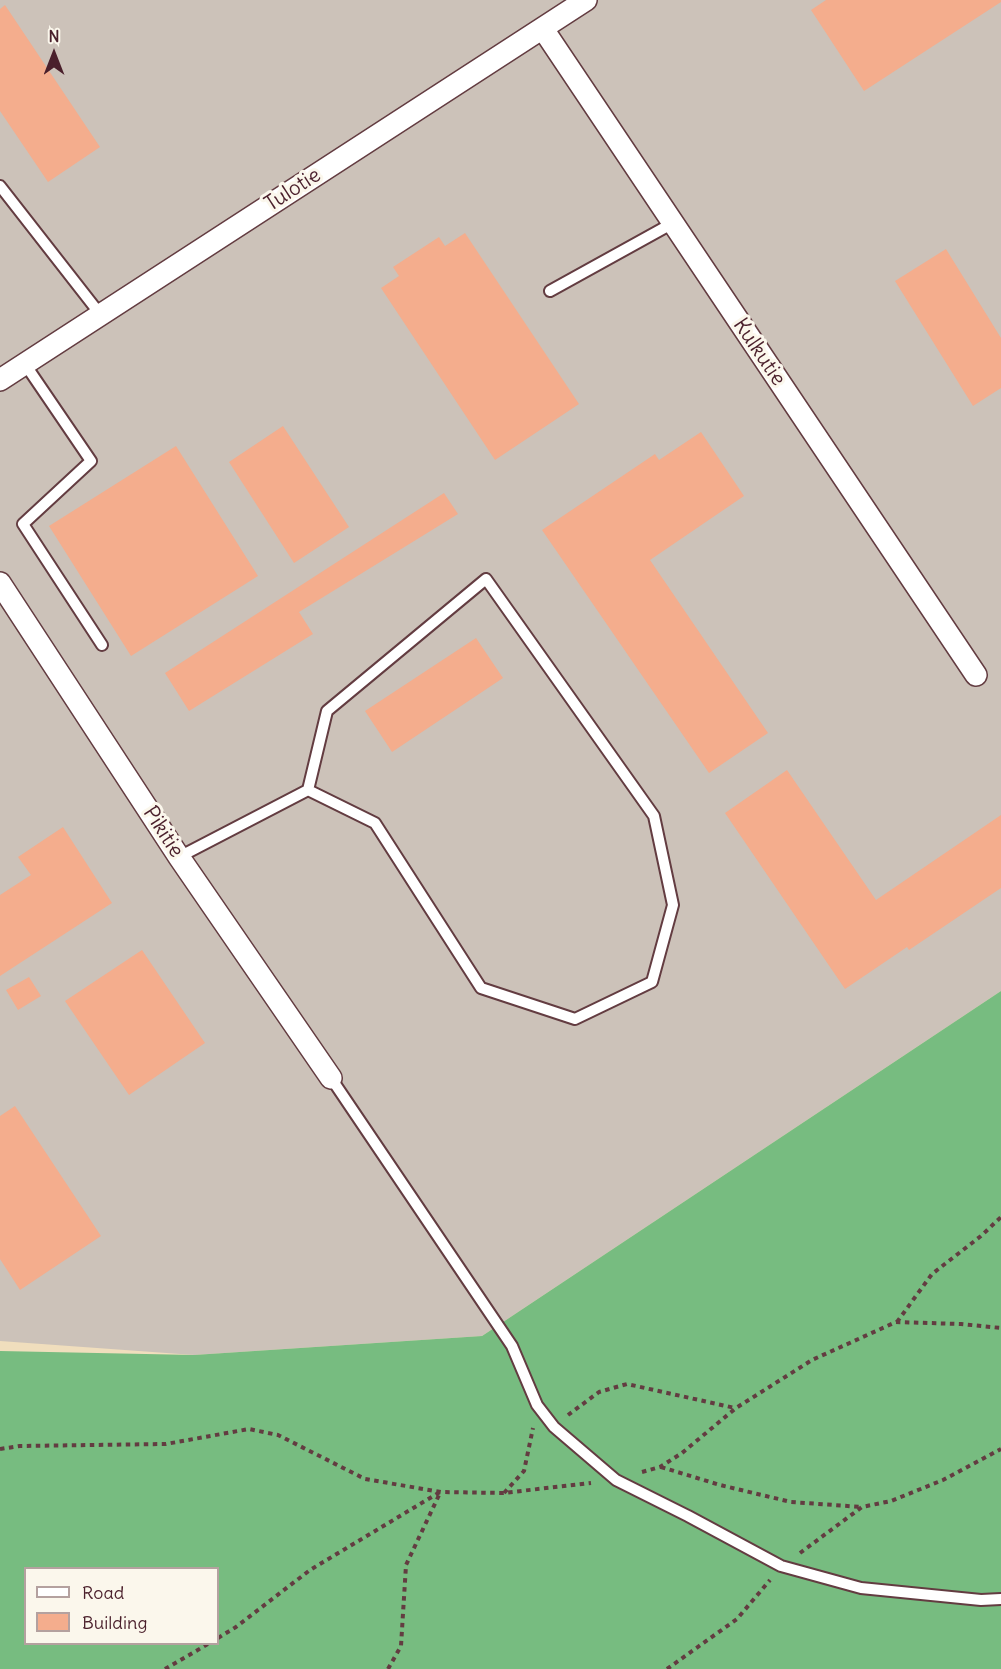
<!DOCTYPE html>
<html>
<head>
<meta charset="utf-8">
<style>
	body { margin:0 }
	#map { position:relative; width:1001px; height:1669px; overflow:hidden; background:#f0debd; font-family:Delius,sans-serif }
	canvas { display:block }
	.legend { position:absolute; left:24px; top:1567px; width:195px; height:78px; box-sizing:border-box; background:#fbf7ec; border:2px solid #b4a19f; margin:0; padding:8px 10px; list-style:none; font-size:18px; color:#4a1f2b }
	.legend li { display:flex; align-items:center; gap:12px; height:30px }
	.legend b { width:30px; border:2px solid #b4a19f }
	.north { position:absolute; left:24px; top:24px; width:60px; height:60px; -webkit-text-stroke:4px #fbf7ec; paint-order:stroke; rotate:0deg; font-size:16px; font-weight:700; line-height:24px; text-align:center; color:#4a1f2b }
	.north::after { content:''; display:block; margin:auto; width:21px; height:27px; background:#4a1f2b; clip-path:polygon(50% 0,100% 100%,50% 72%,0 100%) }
</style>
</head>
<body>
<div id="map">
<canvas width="1001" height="1669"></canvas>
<ul class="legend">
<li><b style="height:8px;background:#fff"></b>Road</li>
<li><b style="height:16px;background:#f4ad8d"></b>Building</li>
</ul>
<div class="north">N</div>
</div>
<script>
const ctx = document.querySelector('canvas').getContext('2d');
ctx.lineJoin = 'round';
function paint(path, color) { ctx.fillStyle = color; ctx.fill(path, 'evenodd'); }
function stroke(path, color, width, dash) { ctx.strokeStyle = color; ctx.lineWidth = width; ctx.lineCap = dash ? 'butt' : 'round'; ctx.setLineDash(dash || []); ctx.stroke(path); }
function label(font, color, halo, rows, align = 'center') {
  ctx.font = font + ' Delius,sans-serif'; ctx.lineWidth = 6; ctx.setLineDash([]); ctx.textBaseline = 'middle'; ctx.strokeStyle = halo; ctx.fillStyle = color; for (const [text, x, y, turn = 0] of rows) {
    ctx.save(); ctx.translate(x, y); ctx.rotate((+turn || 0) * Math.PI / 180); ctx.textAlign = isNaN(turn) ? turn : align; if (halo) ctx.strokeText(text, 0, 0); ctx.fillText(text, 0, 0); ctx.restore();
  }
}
paint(new Path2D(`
	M0,0H1001V991L482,1336L194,1355L0,1341Z`), '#ccc2b9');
paint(new Path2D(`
	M1001,991V1669H0V1351L194,1355L482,1336ZM26,1568H218V1644H26Z`), '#77bc80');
paint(new Path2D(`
	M826,0H1001V2L864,91L811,10Z
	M5,5L100,147L48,182L0,111V9Z
	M465,233L579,404L495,460L381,288L399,276L393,267L439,237L445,246Z
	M946,249L1001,338V388L973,406L895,281Z
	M283,426L349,527L294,563L229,462Z
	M701,432L744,496L650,560L768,733L709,773L542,530L655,454L659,460Z
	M176,446L258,576L131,656L49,526Z
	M444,493L458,514L299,612L313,634L189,711L165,673Z
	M476,638L503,678L392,752L365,711Z
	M787,770L876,900L1001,815V888L909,950L907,947L845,989L725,813Z
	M63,827L112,903L0,976V895L31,875L18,857Z
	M142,950L205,1043L129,1095L65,1001Z
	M29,977L41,996L18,1010L6,990Z
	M15,1106L101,1236L20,1290L0,1259V1116Z`), '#f4ad8d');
const lane = new Path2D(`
	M0,186L100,314
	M550,291L673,223
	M25,364L91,461L23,524L102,645
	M179,857L308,790L375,823L481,988L575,1019L652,982L673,905L654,816L486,579L327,711L308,790
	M331,1078L512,1346L537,1405L554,1427L616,1480L688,1516L781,1566L861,1588L981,1600L1001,1599`);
const street = new Path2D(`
	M543,29L976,675
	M0,380L586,0
	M0,583L179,857L331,1078`);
stroke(lane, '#633c41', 14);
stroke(street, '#633c41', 24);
stroke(new Path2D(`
	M897,1322L932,1274L981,1236L1001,1217
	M568,1415L599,1392L627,1384L735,1408
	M0,1449L20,1446L166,1444L249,1429L278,1435L365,1479L441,1492L503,1493L591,1483
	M661,1467L720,1485L791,1502L862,1507
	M642,1472L660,1467L682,1453L736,1408L812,1360L896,1322L961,1324L1001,1328
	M504,1493L524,1471L533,1428
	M800,1553L862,1507L891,1501L943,1480L1001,1449
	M218,1638L236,1627L310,1570L440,1492
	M165,1669L208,1644
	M388,1669L401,1646L406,1565L440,1493
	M667,1669L737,1619L770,1580`), '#633c41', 4, [4.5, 4.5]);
stroke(lane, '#fff', 10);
stroke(street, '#fff', 21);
label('21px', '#4a1f2b', '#fbf7ec', [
	["Tulotie",293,190,-33],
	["Kulkutie",759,352,56],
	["Pikitie",163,832,57]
]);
</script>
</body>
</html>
